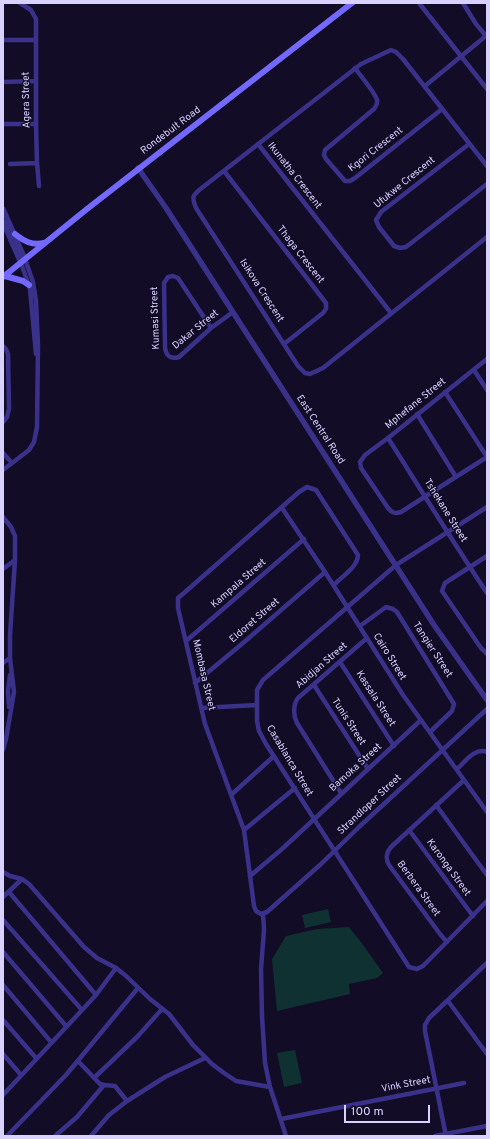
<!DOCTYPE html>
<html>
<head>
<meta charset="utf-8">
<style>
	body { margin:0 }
	#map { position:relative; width:490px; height:1139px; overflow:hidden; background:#120c26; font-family:Overpass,sans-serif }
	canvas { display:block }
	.frame { position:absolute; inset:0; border:4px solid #d9d2ff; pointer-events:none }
	.scale { position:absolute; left:344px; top:1105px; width:86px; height:18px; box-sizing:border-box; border:2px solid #d9d2ff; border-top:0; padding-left:5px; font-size:12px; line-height:14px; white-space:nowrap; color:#d9d2ff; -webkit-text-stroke:3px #120c26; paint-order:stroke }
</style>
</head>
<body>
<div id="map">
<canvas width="490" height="1139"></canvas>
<div class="frame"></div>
<div class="scale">100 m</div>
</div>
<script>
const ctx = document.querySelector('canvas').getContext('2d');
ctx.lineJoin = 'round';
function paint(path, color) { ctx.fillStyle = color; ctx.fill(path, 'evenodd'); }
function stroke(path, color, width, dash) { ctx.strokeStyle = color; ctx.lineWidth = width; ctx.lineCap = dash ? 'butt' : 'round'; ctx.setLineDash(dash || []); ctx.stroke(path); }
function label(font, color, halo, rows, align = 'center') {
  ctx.font = font + ' Overpass,sans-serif'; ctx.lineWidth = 3; ctx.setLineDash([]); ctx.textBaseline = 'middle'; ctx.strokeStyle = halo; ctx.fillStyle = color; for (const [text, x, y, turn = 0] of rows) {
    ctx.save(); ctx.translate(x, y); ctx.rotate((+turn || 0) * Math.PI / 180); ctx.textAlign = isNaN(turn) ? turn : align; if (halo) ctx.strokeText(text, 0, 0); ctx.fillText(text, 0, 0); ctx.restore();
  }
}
paint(new Path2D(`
	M328,909L331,922L305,928L302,915Z
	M349,927L361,942L383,973L377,978L349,984L350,994L277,1011L272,959L286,936L317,929Z
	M295,1050L302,1083L284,1087L277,1053Z`), '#0f3131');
stroke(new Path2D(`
	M20,3L31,10L36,19V124L37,163L39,186
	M419,3L487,89
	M463,3L476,24L486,36
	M3,40H35
	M355,68C360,75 376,94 377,100C378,104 376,106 374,109L325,150L324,155L326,159L345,181H350L355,178L442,109
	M3,82L35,81
	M425,86L487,35
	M3,124H36
	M258,144L391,313
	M469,144L381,212L376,220L379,227L394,246L400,248L406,247L487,184
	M10,164L37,163
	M487,166L403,59L396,52L391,50L361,64L203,187C193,195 191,196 196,208L298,366L305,373L310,374L323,368L487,237
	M224,171L326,303V309L323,313L284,344
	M21,263L30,289L36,354
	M211,328L178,278L173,276L168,277L164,283L165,345C165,354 169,360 179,357L211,328L233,312
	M3,346L6,349L8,354L9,409L7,417L3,422
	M487,359L388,438L365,455L360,462L361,468L388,508C392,513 395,514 401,512L487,457
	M474,370L487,390
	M445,392L487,457
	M417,414L456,477
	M388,438C421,490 453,542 487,593
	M3,453L12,463
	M3,470L29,450L34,442L37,427L38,345L36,301L33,282L25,259
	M487,507L396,565L263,680L257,690V721L259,731L266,744L409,967L417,969L423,966L487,901
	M282,508L325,572L403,695L487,812
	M3,517L11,527L15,536V560L10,635V658L14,692L6,739L3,750
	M487,556L445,583L442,591L481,648L487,654
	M3,569L15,560
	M334,585C341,577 358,567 358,555L316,490L307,487L299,492L184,593L178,598V608L205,724L244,830L254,906L256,911L261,914L267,912L321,864L359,827L487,709
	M360,626L386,607L393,609L397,612L454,704L452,711L430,732
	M186,641L304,539
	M340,662L394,746
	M3,663L10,658
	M195,683L243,643L325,572
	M314,685L368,769
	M9,707L8,691L10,675
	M201,708L257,705
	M457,769C465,762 475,747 487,752
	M341,793L297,723C293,715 293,705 298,698L367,638
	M231,795L274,756
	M436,805L487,875
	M244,830L295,788
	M409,830L473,916
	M3,872L10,876L22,879
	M250,876L282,849L421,720
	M9,892L96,995
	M3,897L22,879L29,884L84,947L97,958L116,968L125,975L150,999L169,1014L193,1045L212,1064L224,1073L236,1081L270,1087
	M263,914L264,930L261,969L262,1016L265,1063L270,1087L286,1136
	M3,920L82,1010
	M447,942L440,934L389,865C385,858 386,853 391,847L464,780
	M3,952L66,1026
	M3,985L51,1042
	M448,1001L487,1054
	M3,1020L36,1058
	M3,1054L21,1075
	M78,1061L100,1084L104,1085L115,1086L127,1101
	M94,1078L138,1036L162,1009
	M3,1095L96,995L116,968
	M281,1119L464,1083
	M7,1136L66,1075L138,988
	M55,1136L77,1117L104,1085
	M91,1136L109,1115L127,1101L165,1077L205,1058
	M435,1136L487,1126
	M446,1136L425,1031V1025L429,1018L487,963`), '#3a328a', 4.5);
stroke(new Path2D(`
	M138,168L166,208L434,625L487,700
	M3,209L25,259
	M3,222L21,263`), '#3a328a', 5.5);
stroke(new Path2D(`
	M15,234C24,241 32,246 44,243
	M5,276L23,281L29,285
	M3,277L87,209L352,3`), '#7369ff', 6);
label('10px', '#d9d2ff', '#120c26', [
	["Agera Street",27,100,-91],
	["Rondebult Road",171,131,-37],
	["Kgori Crescent",376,150,-38],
	["Ikunatha Crescent",294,176,52],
	["Ufukwe Crescent",405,183,-39],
	["Thaga Crescent",300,255,52],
	["Isikova Crescent",261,291,57],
	["Kumasi Street",156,318,-92],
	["Dakar Street",196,330,-39],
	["Mphefane Street",416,404,-39],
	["East Central Road",320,430,57],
	["Tshekane Street",445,511,58],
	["Kampala Street",239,584,-41],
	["Eldoret Street",255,621,-41],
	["Tangier Street",432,650,57],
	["Cairo Street",389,657,58],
	["Abidjan Street",322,666,-41],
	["Mombasa Street",203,675,77],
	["Kassala Street",375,699,57],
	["Tunis Street",348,722,57],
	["Casablanca Street",289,761,59],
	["Bamoka Street",356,768,-42],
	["Strandloper Street",370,805,-43],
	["Karonga Street",448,868,54],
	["Berbera Street",418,889,54],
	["Vink Street",406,1085,-11]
]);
</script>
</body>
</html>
